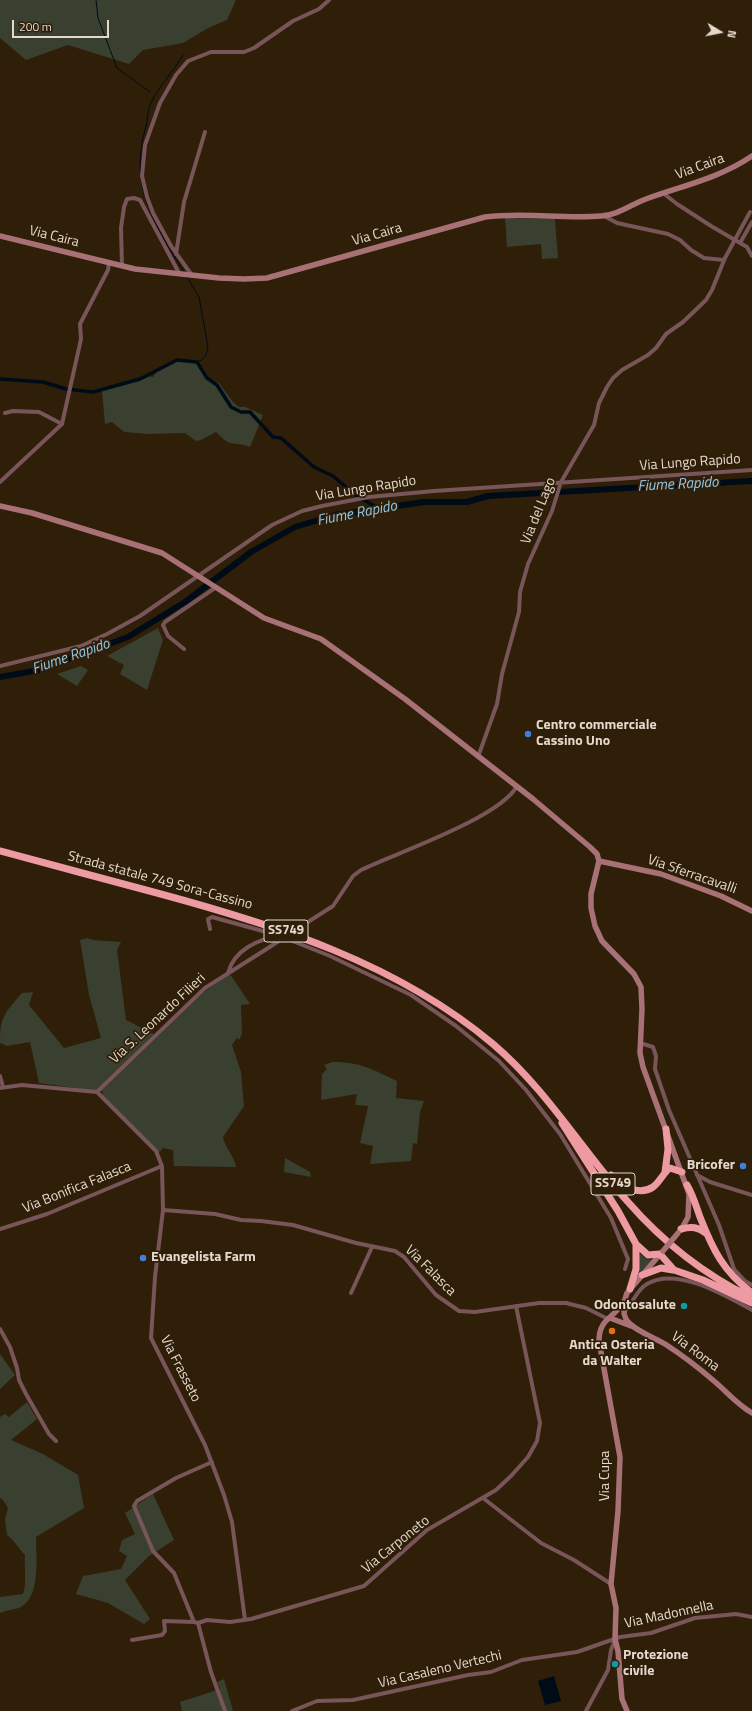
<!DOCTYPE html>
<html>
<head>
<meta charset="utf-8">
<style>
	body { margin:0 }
	#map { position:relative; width:752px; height:1711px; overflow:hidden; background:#2f1e08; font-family:"Titillium Web",sans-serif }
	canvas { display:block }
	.north { position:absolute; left:700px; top:12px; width:40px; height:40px; -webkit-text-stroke:3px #2f1e08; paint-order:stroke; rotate:100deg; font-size:11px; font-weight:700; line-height:16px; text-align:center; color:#e4d9cc }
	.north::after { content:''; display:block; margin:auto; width:14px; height:18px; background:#e4d9cc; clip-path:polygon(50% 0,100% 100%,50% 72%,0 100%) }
	.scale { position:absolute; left:12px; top:20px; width:97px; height:18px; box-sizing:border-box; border:2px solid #e4d9cc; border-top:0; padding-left:5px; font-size:12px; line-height:14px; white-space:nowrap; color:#e4d9cc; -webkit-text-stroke:3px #2f1e08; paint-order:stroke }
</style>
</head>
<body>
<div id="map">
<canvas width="752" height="1711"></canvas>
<div class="north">N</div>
<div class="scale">200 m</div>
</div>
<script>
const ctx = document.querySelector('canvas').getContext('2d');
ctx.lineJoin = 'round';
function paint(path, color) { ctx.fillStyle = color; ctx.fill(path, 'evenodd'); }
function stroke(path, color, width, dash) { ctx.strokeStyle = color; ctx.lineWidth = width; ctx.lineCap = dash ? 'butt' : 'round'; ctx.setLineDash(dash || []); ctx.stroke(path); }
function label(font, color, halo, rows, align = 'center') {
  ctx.font = font + ' "Titillium Web",sans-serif'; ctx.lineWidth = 3.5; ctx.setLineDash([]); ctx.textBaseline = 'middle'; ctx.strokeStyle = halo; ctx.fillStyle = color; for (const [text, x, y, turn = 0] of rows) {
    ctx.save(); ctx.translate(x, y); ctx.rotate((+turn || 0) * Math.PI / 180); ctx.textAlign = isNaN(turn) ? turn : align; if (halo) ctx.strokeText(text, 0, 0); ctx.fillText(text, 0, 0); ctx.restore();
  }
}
paint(new Path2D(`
	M0,0H236L227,20L208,28L183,43L143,50L129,64L68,45L26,60L0,38Z
	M505,218L555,219L558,258L542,259L541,244L507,247Z
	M181,360L200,364L210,379L219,383L233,402L239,407H245L263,415L250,447C232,440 233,450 216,432L201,440L196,441L185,433L148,434L124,432L112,422L105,424L102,391L145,376L153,377L159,368Z
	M158,628L163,640L147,690L120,674L124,665L107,656Z
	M81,666L88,670L77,686L57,674Z
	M87,938L93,940L121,942L117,950L126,1020L154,1034L97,1091L39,1083L30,1042L7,1046L0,1043C0,1016 5,1013 22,993L33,992L29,1005L64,1048L101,1038L89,995L80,940Z
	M230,974L250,1004L241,1005L242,1034L239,1040L237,1038L232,1045L241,1072L244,1106L223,1137C225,1148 235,1157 236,1167L174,1166L173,1150L163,1148L159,1153L103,1096L102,1090L204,992Z
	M332,1062C360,1062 372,1069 397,1081L396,1098L424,1101L420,1112L417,1144L413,1143L411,1161L370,1164L373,1146L360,1143L368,1106L355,1105L357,1094L321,1100L322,1074L327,1069L324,1065Z
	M285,1158L310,1172L311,1177L284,1172Z
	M639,1253L647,1259L653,1260L640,1274H638Z
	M0,1354L15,1375L0,1389Z
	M27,1402L37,1419L11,1440L43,1454L78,1475L84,1508L36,1537C36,1556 41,1596 21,1607C15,1610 6,1610 0,1613V1597L23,1594C27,1584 24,1567 25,1555C18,1548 16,1542 7,1535L5,1519L8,1508L3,1500L0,1498V1417L5,1414L9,1417Z
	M153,1494L174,1540L149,1556L125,1580L150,1619L144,1624L108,1603L76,1594L83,1576L121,1569L127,1556L119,1551L122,1540L135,1534L125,1513Z
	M224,1679L233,1711H182L180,1702L220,1689L217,1682Z`), '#39402f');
paint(new Path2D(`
	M554,1676L561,1701L545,1705L538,1681Z`), '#000b18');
stroke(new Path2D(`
	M96,0L98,18L117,68L150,92
	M183,55C174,71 160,85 152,101C147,109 148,121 145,130C129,188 155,225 184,272
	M187,277L199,297L208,347L206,355L202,360L197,362`), '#000b18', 1);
stroke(new Path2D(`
	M0,379L43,382L66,389L93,392L140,379L177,360L197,362L207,378L217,385L231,407L241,412H250L273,437L281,438L314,467L333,476L354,494L379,509`), '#000b18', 3.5);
stroke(new Path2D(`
	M0,677L39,670L128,637L185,602L251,552L295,527L335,515L424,502H467L488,496L752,481`), '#000b18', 6);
stroke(new Path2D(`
	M663,193L677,204L711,226L747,247L752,256
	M604,216L617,223L668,234L680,240L691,250L704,258L724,260
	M740,243L752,222
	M176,254L184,202L205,132
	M122,266L121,228L124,207L127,199L134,198L140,200L179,273
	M191,274L171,246L153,213L147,197L142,176L145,145L160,103L176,75L188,61L211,52H244L254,48L293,21L319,9L329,0
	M5,413L13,411L39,412L62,424
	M0,482L62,424L81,339L80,324L108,270L109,263
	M184,649L168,636L163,625L165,622L215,588
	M0,666L81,646L107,634L140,616L272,525L302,511L322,506L369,497L434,491L752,470
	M478,757L497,704L502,674L519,612L520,592L528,564L552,511L561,482L594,425L599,403L607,387L613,378L622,370L648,355L656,348L666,334L683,322L706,300L712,290L725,258L750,212
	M311,920L333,906L353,876L361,870C396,853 500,818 517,786
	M210,929L208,919L212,917L270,933L272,937
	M228,973C234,950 258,939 280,936L330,956L411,995L456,1026L499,1061L526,1090L560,1134L611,1218L628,1259L625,1269
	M640,1043L653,1047L656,1056L655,1069L669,1110L719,1225L734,1269L745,1281L752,1285
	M0,1076L3,1087
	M0,1088L22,1085L97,1092L205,988L265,950
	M97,1092L156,1151L162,1166L163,1210L155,1277L151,1338L205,1445L224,1495L232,1522L245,1620
	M697,1175L710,1182L752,1195
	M163,1210L215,1214L241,1220L261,1221L293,1225L356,1243L395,1251L404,1257L436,1295L459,1311L475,1312L539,1303H566L586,1308L608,1319
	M0,1229L47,1214L162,1166
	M351,1293L372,1247
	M624,1312C633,1304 636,1290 647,1284C677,1266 726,1296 752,1310
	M0,1329L10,1347L17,1368L19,1380L26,1394L49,1434L56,1441
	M483,1498L541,1543L574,1560L611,1584
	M198,1623L194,1622L174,1573L153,1551L134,1506L137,1501L176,1478L212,1462
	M132,1640L162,1635L165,1631L164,1621L194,1622
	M225,1711L211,1672L198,1623L207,1620L230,1622L251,1619L364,1586L427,1530L496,1490L511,1476L528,1457L537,1441L540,1423L516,1306
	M292,1711L317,1701L353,1700L468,1675L491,1672L522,1660L577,1652L620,1637L651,1633L695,1618L736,1614L752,1617
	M586,1711L608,1670L611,1650L615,1640`), '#775558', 4);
stroke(new Path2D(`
	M0,236L135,269L219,278L244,279L267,278L485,217C524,212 562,219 601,216C618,215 630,205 646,199C682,186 720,178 752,156
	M0,506L32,513L162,553L264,618L321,639L405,699L533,799L590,847L597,854L599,861L591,894V908L595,926L602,941L634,974L641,987L642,1009L640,1053L643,1067L689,1194L688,1217L681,1230
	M599,861L661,874L721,896L752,911
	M662,1252L627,1293C624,1301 622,1311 626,1319C631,1329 655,1338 665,1344C682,1355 699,1368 714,1381C727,1392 737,1404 752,1413
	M624,1301C614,1319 599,1318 599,1341L620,1457L618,1511L611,1584L616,1608L615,1639L618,1651L622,1699L627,1711
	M610,1318L631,1326`), '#a77176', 5.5);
stroke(new Path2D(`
	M0,851C52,865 105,879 157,893C276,925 397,963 493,1044C546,1089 582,1150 628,1202C662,1241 705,1275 752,1298
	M562,1123L618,1211L636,1244L648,1255L660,1254L674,1270L703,1280L752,1303
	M665,1172L668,1149L666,1129
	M611,1175C620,1187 640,1196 653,1187C660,1182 663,1173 670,1168L682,1172
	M687,1185C693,1195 696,1206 700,1217C713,1250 723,1271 752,1293
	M681,1229C692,1226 698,1227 707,1234
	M642,1275L661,1268L673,1270
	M630,1289L636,1269V1245`), '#ee9aa3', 7);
stroke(new Path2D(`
	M265,950L311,920`), '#775558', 4);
stroke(new Path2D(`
	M663,1251L678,1233`), '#a77176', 5.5);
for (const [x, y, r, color] of [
	[528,734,4,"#3f7fe0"],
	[743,1166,4,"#3f7fe0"],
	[143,1258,4,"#3f7fe0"],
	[684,1306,4,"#0f9aa8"],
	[612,1331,4,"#e8710a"],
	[615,1664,4,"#0f9aa8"]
]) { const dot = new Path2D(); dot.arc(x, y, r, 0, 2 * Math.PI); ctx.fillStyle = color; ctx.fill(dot); stroke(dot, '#2f1e08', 1.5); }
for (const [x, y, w] of [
	[286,931,44],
	[613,1184,44]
]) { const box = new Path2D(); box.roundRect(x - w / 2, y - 11, w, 22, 3); ctx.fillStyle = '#2f1e08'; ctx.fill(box); stroke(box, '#e4d9cc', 1); }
label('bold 13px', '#e4d9cc', null, [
	["SS749",286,931],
	["SS749",613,1184]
]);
label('14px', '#e4d9cc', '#2f1e08', [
	["Via Caira",700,167,-20],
	["Via Caira",377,235,-16],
	["Via Caira",54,237,14],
	["Via Lungo Rapido",690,463,-4],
	["Via Lungo Rapido",366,489,-9],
	["Via del Lago",539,511,-68],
	["Via Sferracavalli",692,875,19],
	["Strada statale 749 Sora-Cassino",160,881,15],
	["Via S. Leonardo Filieri",158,1019,-43],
	["Via Bonifica Falasca",77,1188,-22],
	["Via Falasca",430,1271,45],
	["Via Roma",695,1352,37],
	["Via Frasseto",180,1369,63],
	["Via Cupa",606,1476,-90],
	["Via Carponeto",396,1545,-39],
	["Via Madonnella",669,1615,-12],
	["Via Casaleno Vertechi",440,1670,-13]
]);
label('bold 14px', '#e4d9cc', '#2f1e08', [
	["Centro commerciale",536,726],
	["Cassino Uno",536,742],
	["Bricofer",735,1166,"right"],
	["Evangelista Farm",151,1258],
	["Odontosalute",676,1306,"right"],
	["Antica Osteria",612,1346,"center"],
	["da Walter",612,1362,"center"],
	["Protezione",623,1656],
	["civile",623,1672]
], 'left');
label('italic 15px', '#91c7e7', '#2f1e08', [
	["Fiume Rapido",678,485,-3],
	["Fiume Rapido",357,514,-11],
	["Fiume Rapido",71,657,-19]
]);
</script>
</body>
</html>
